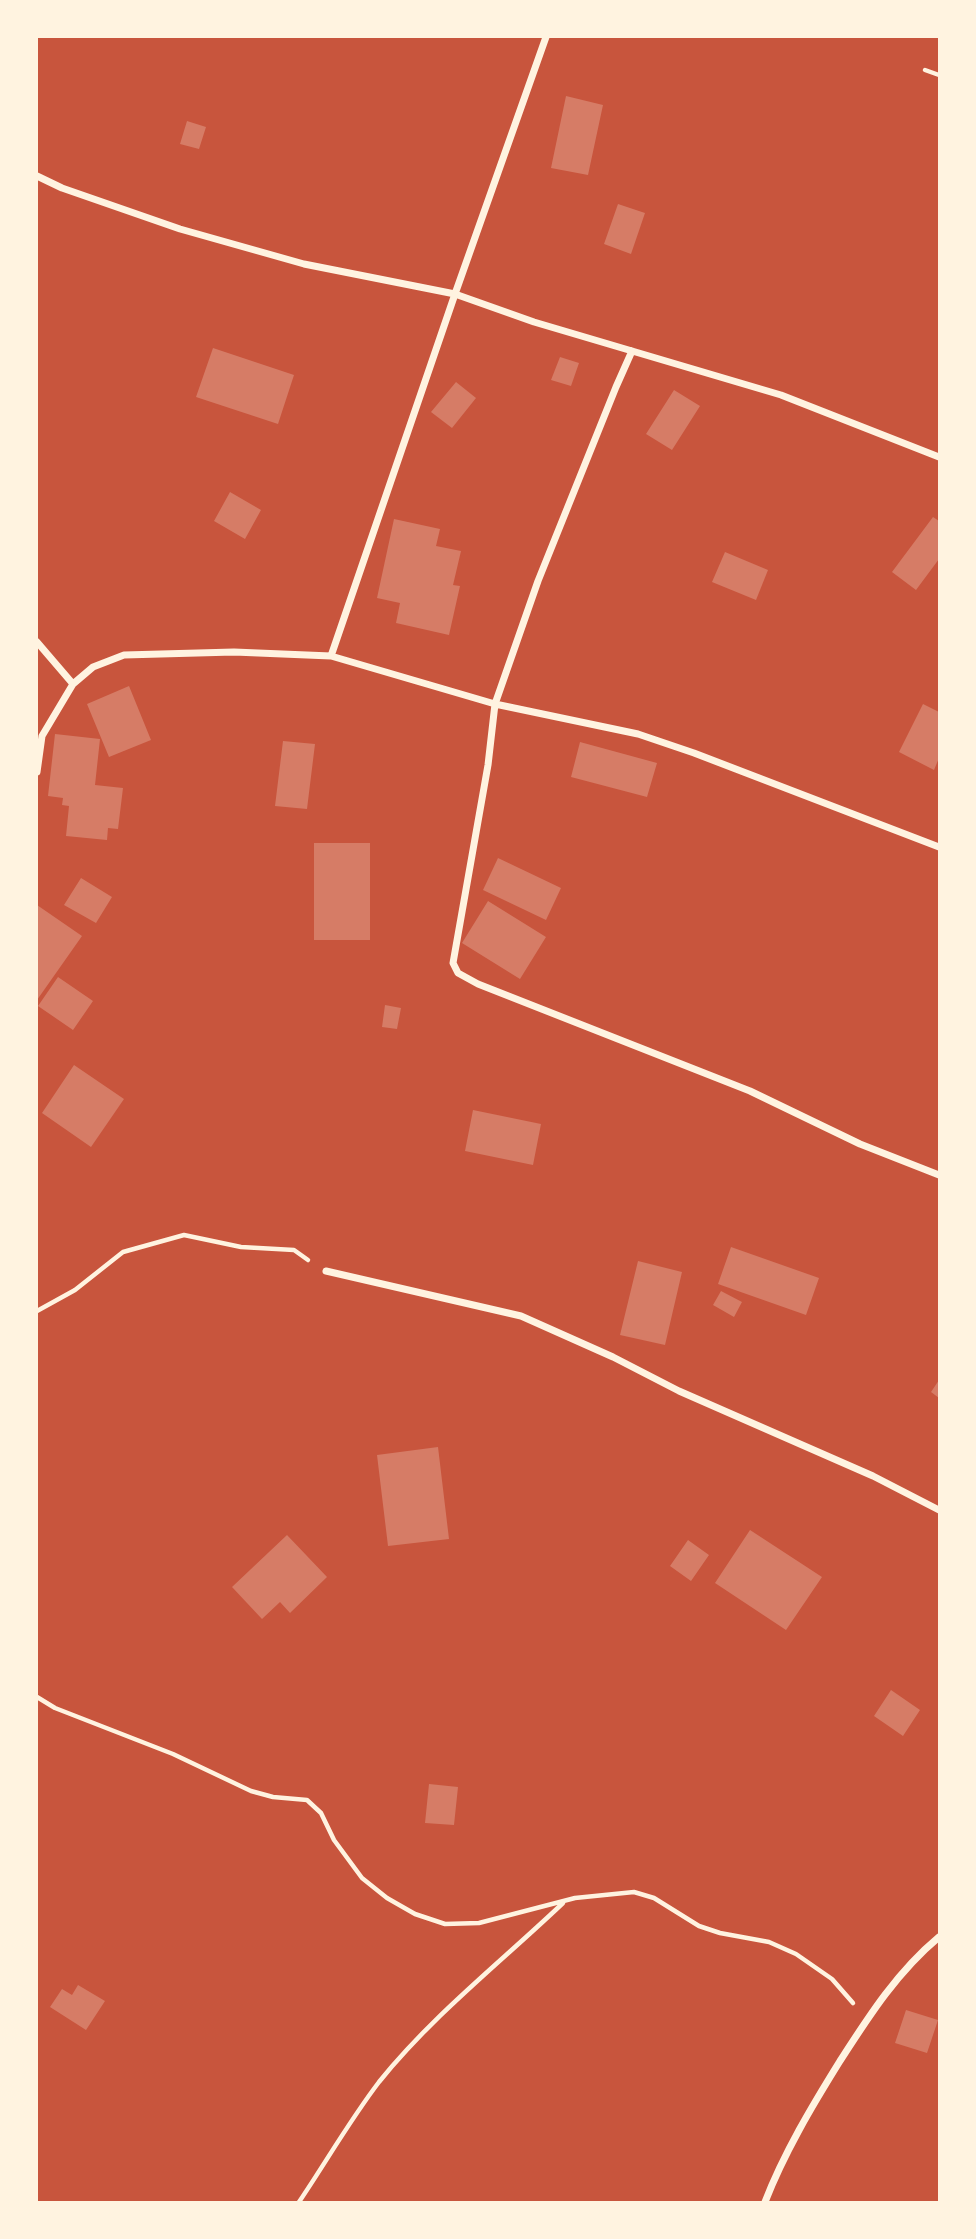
<!DOCTYPE html>
<html>
<head>
<meta charset="utf-8">
<style>
	body { margin:0 }
	#map { position:relative; width:976px; height:2239px; overflow:hidden; background:#c8553d; font-family:Ubuntu,sans-serif }
	canvas { display:block }
	.frame { position:absolute; inset:0; border:38px solid #fff3e0; pointer-events:none }
</style>
</head>
<body>
<div id="map">
<canvas width="976" height="2239"></canvas>
<div class="frame"></div>
</div>
<script>
const ctx = document.querySelector('canvas').getContext('2d');
ctx.lineJoin = 'round';
function paint(path, color) { ctx.fillStyle = color; ctx.fill(path, 'evenodd'); }
function stroke(path, color, width, dash) { ctx.strokeStyle = color; ctx.lineWidth = width; ctx.lineCap = dash ? 'butt' : 'round'; ctx.setLineDash(dash || []); ctx.stroke(path); }
paint(new Path2D(`
	M566,96L603,105L588,175L551,168Z
	M187,121L206,127L199,149L180,144Z
	M618,204L645,213L631,254L604,244Z
	M213,348L294,375L278,424L196,397Z
	M560,357L579,363L571,386L551,380Z
	M456,382L476,398L452,428L431,412Z
	M674,390L700,406L672,450L646,434Z
	M230,492L261,510L245,539L214,521Z
	M933,517L939,521V559L916,590L892,572Z
	M394,519L440,529L436,546L461,551L453,585L460,586L449,635L396,623L400,603L377,598Z
	M725,552L768,570L756,600L712,582Z
	M129,686L151,740L109,757L87,704Z
	M923,704L939,712V758L934,770L899,752Z
	M55,734L100,739L95,785L123,788L118,829L108,828L107,840L66,836L69,806L62,805L63,798L48,796Z
	M283,741L315,744L307,809L275,806Z
	M580,742L657,763L647,797L571,777Z
	M314,843H370V940H314Z
	M498,858L561,888L546,920L483,890Z
	M81,878L112,897L96,923L64,905Z
	M488,901L546,937L520,979L462,943Z
	M37,905L82,936L37,1000Z
	M58,977L93,1001L73,1030L38,1006Z
	M385,1005L401,1008L397,1029L382,1027Z
	M74,1065L124,1099L91,1147L42,1113Z
	M473,1110L541,1124L533,1165L465,1151Z
	M731,1247L819,1278L806,1315L718,1284Z
	M638,1261L682,1272L665,1345L620,1335Z
	M721,1291L742,1302L734,1317L713,1305Z
	M939,1380V1398L931,1392Z
	M438,1447L449,1539L388,1546L377,1455Z
	M750,1530L822,1577L786,1630L715,1583Z
	M287,1535L327,1577L290,1613L280,1602L262,1619L232,1587Z
	M688,1540L709,1555L691,1581L670,1566Z
	M891,1690L920,1710L903,1736L874,1716Z
	M429,1784L458,1787L454,1825L425,1823Z
	M78,1985L105,2001L86,2030L50,2007L62,1989L72,1995Z
	M906,2010L938,2020L927,2053L895,2043Z`), '#d67c66');
stroke(new Path2D(`
	M925,70L939,75
	M37,1311L75,1290L123,1252L184,1235L241,1247L294,1250L308,1260
	M37,1697L55,1708L173,1754L251,1791L273,1797L307,1800L321,1813L334,1840L362,1878L387,1898L415,1914L445,1924L479,1923L575,1898L634,1892L654,1898L699,1926L720,1933L769,1942L796,1954L832,1979L853,2003
	M299,2202C326,2162 350,2120 379,2082C433,2015 501,1962 563,1903`), '#fff3e0', 4.5);
stroke(new Path2D(`
	M37,176L62,188L180,229L304,264L455,294L534,322L781,395L939,457
	M632,351L616,387L538,581L495,704L488,765L453,963L458,973L478,984L750,1091L860,1144L939,1175
	M37,642L73,684
	M331,656L455,294L546,37
	M37,772L42,736L73,684L93,667L124,655L234,652L331,656L495,704L638,734L694,753L939,847
	M326,1271L521,1316L613,1357L679,1391L873,1476L939,1510
	M765,2202C784,2153 812,2106 840,2061C869,2016 897,1972 939,1937`), '#fff3e0', 7);
</script>
</body>
</html>
